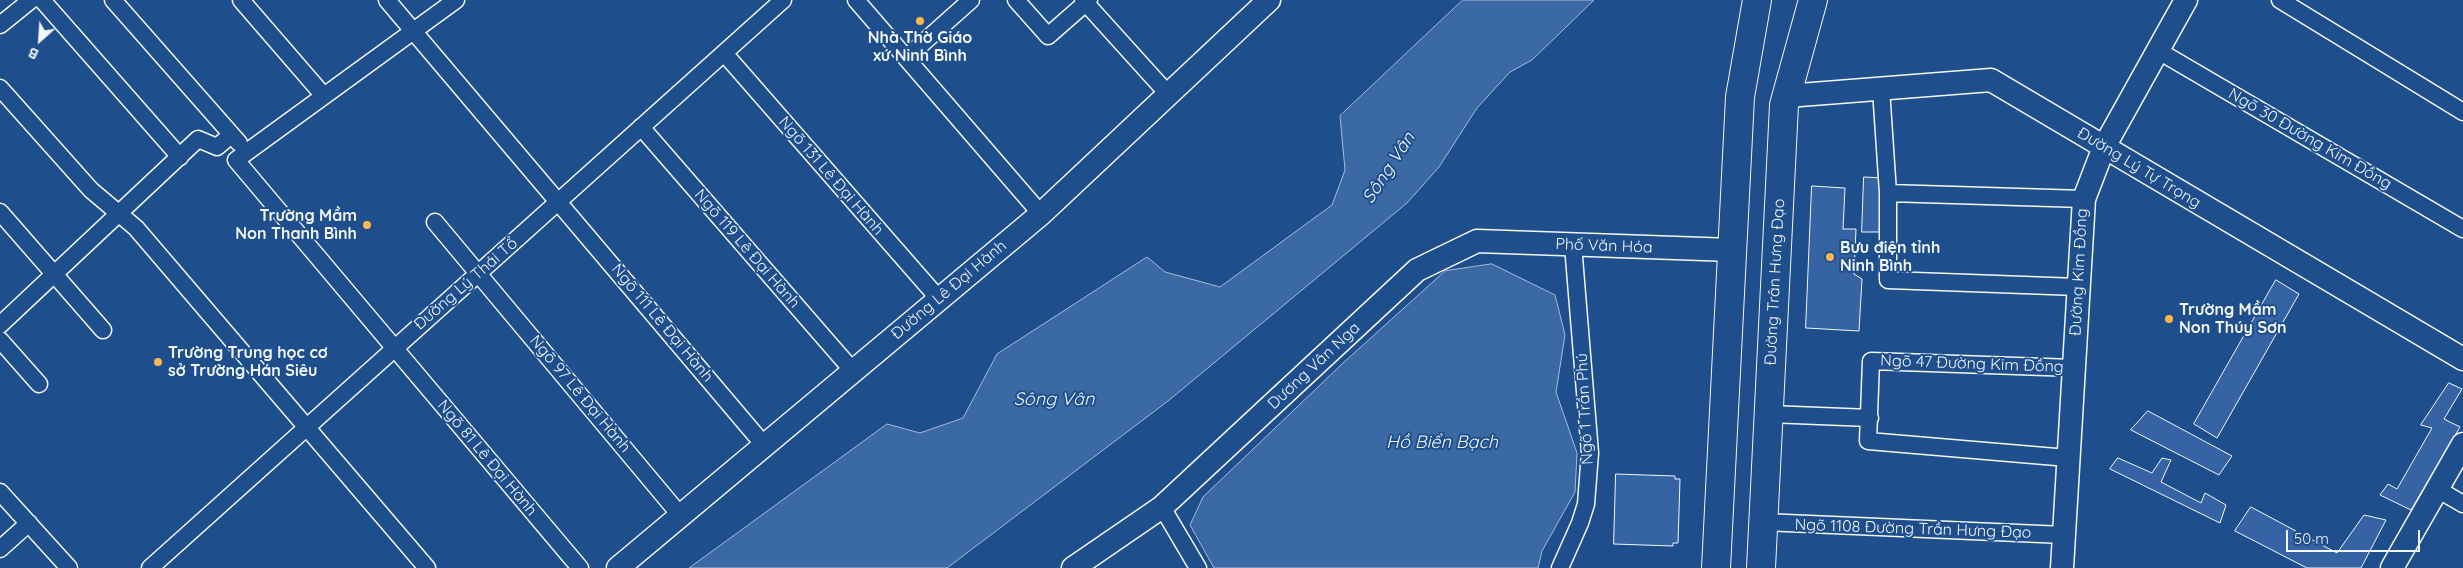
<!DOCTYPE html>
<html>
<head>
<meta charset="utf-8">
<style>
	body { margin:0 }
	#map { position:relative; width:2463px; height:568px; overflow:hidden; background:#1f4e8c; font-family:Quicksand,sans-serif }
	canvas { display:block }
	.north { position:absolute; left:15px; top:15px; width:50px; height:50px; -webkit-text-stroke:4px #1f4e8c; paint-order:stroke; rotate:206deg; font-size:14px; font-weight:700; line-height:20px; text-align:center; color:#f2f6ff }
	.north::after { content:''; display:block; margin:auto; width:18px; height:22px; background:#f2f6ff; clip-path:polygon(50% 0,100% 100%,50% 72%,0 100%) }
	.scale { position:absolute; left:2286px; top:530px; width:134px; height:22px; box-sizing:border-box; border:2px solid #f2f6ff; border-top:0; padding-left:6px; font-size:15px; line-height:18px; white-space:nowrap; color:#f2f6ff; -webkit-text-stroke:4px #1f4e8c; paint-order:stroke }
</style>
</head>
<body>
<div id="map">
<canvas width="2463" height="568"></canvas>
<div class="north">B</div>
<div class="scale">50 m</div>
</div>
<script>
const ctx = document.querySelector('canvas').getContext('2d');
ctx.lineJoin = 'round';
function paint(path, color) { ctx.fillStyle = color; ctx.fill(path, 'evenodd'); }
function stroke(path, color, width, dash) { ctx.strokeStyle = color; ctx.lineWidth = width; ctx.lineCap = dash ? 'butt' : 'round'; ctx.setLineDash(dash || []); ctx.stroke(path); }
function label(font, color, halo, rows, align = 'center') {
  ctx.font = font + ' Quicksand,sans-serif'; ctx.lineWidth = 4; ctx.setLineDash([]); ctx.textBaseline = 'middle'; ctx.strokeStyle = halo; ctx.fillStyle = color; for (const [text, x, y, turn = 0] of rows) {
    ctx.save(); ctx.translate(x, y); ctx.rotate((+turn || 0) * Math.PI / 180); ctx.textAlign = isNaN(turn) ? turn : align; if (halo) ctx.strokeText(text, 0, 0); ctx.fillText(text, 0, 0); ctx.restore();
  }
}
const water = new Path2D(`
	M1463,0H1594L1532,60L1510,72L1477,108L1439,167L1407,203L1168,401L947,568H689L887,424L920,433L963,418L997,354L1147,257L1165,272L1220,287L1332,205L1345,170L1340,116Z
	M1492,264L1555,295L1565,335L1556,392L1577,453L1575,492L1542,551L1538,568H1214L1190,525L1203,497L1342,364L1445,271Z`);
paint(water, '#3b69a3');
stroke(water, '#a8bbd7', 1);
const building = new Path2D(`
	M1864,177L1883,178L1881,232H1862Z
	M1812,186L1845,188L1843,229H1856L1854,274L1862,279L1859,331L1806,328Z
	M2276,280L2299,294L2217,438L2194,424Z
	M2449,383L2462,389L2444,419L2460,427L2411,510L2380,495L2388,484L2397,489L2432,428L2421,425Z
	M2148,411L2232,456L2219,475L2131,430Z
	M2118,458L2152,473L2162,458L2171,460L2161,482L2201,503L2205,493L2226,505L2220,523L2110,469Z
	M1616,474L1675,476V479H1680L1678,543H1673V546L1614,544Z
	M2251,507L2337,553L2364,515L2386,520L2361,568H2307L2235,531Z`);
paint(building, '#3563a3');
stroke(building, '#f2f6ff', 1);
const street = new Path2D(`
	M42,0L180,157
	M113,0L239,143
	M241,0L324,96
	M387,0L764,445
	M456,0L236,160L580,568
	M856,0L1041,214
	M1016,0L1048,36L1089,0
	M1083,0L1168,94
	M2280,0L2463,112
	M0,25L31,0
	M2157,50L2463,229
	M724,53L939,299
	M906,58L971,0
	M0,88L91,190L136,228L427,568
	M1881,89L1888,193V280L2078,287
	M641,127L853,371
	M1888,193L2084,199
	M0,212L103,330
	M435,222L680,515
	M0,325L198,139L217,147L231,135
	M0,340L39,384
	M1769,414L1870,418
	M2068,458L1868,441L1871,361L2074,368
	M2437,489L2463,504
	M0,492L69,568
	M1162,507L1198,568
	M1763,522L2064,535
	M0,549L29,523
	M150,568L783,0
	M1560,568L1580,523L1586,504L1590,453L1573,245`);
const secondary = new Path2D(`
	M1787,96L1991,80L2463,359
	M618,568L1041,214L1269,0
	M1073,568L1162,507L1417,270L1477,241L1732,250
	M2062,568L2084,199L2104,147L2186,0
	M2392,568L2463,444`);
const highway = new Path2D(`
	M1716,568L1740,97L1757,0
	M1761,568L1784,105L1813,0`);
stroke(street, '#f2f6ff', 19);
stroke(secondary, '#f2f6ff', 25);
stroke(highway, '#f2f6ff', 30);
stroke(street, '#1f4e8c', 16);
stroke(secondary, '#1f4e8c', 22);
stroke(highway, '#1f4e8c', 28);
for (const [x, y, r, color] of [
	[920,21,5,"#ffb74d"],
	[367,225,5,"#ffb74d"],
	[1830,257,5,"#ffb74d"],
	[2169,319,5,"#ffb74d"],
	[158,362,5,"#ffb74d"]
]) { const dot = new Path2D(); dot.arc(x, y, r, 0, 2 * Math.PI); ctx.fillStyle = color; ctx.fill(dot); stroke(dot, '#1f4e8c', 2); }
label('bold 16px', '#f2f6ff', '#1f4e8c', [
	["Nhà Thờ Giáo",920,38,"center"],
	["xứ Ninh Bình",920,56,"center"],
	["Trường Mầm",357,216,"right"],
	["Non Thanh Bình",357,234,"right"],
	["Bưu điện tỉnh",1840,248],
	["Ninh Bình",1840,266],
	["Trường Mầm",2179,310],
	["Non Thúy Sơn",2179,328],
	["Trường Trung học cơ",168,353],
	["sở Trường Hán Siêu",168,371]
], 'left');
label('16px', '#f2f6ff', '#1f4e8c', [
	["Ngõ 30 Đường Kim Đồng",2310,139,30],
	["Đường Lý Tự Trọng",2139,168,31],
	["Ngõ 131 Lê Đại Hành",831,176,49],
	["Phố Văn Hóa",1604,246,2],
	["Ngõ 119 Lê Đại Hành",747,249,49],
	["Đường Kim Đồng",2079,272,-87],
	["Đường Trân Hưng Đạo",1775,282,-87],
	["Đường Lý Thái Tổ",466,284,-41],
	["Đường Lê Đại Hành",949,290,-40],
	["Ngõ 111 Lê Đại Hành",662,323,50],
	["Ngõ 47 Đường Kim Đồng",1972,364,2],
	["Dương Vân Nga",1314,366,-43],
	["Ngõ 97 Lê Đại Hành",580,394,50],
	["Ngõ 1 Trần Phú",1585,409,-93],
	["Ngõ 81 Lê Đại Hành",487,458,50],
	["Ngõ 1108 Đường Trần Hưng Đạo",1913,529,2]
]);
label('italic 18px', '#f2f6ff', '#1f4e8c', [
	["Sông Vân",1389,168,-57],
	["Sông Vân",1054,400],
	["Hồ Biển Bạch",1442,443]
]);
</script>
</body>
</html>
